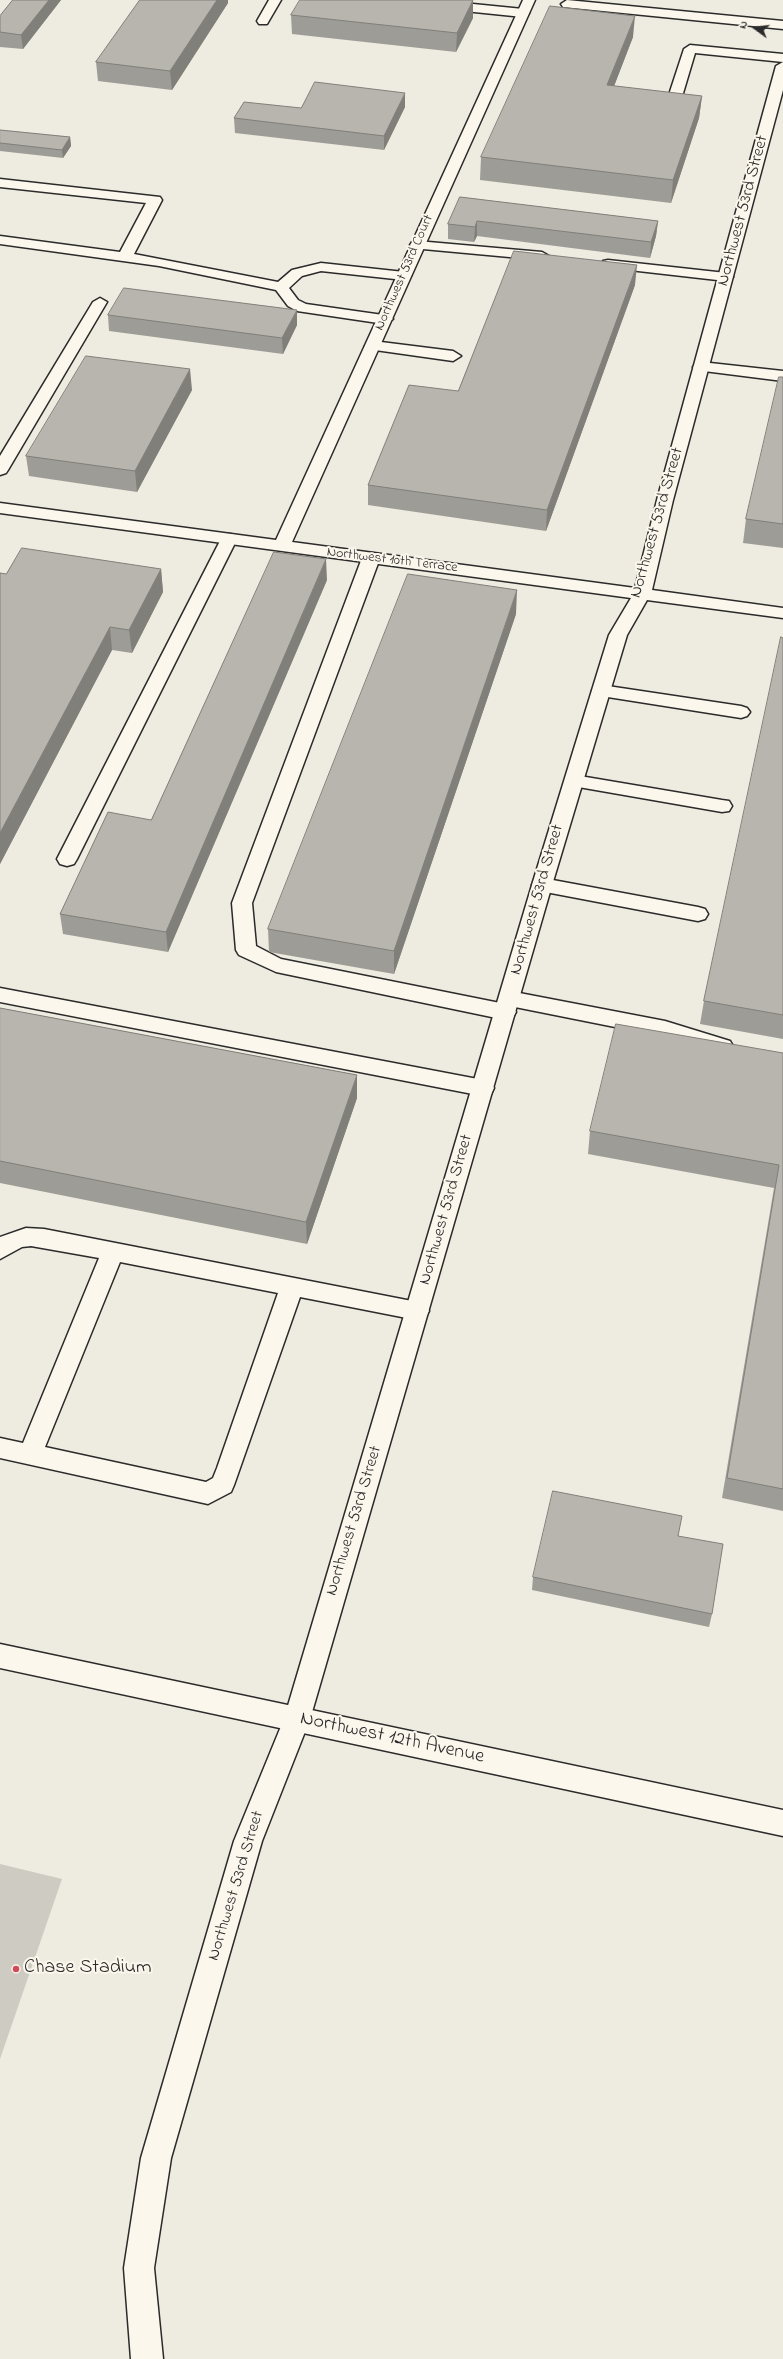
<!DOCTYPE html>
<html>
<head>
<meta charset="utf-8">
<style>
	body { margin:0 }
	#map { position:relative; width:783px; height:2359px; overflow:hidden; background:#eeebe0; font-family:"Indie Flower",sans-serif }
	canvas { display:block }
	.north { position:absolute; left:735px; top:8px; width:40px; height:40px; -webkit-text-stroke:3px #fbf7ec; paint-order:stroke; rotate:285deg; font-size:11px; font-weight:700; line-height:16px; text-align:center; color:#2b2b2b }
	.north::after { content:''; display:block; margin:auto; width:14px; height:18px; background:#2b2b2b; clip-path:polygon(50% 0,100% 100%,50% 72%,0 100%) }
</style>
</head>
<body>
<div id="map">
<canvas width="783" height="2359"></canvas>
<div class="north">N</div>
</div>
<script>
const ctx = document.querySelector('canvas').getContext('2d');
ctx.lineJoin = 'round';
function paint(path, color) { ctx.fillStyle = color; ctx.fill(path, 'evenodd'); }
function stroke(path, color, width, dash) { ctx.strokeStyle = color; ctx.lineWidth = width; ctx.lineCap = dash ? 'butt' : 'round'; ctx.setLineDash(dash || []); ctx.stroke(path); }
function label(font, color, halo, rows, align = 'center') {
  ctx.font = font + ' "Indie Flower",sans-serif'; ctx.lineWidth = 4; ctx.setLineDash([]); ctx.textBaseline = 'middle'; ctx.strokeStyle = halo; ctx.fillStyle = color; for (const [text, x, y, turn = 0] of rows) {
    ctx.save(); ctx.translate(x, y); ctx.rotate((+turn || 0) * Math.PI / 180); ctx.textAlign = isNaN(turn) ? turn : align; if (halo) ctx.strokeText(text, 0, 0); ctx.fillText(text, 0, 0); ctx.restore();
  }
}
paint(new Path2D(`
	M0,1864L62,1879L0,2059Z`), '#cecbc2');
const service = new Path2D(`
	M269,0H281L267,24H259L257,21Z
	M390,0H433L523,9L529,13L523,17L396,4Z
	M567,0L783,21V29L563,7L561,4Z
	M690,45L783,54V62L695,53L678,110L671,114L666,113L664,110L684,49Z
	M0,179L160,197L162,200L134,254L278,282L292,270L321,263L404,272L411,276L404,280L321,271L302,276L289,288L298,300L306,304L390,316L393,319L385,324L297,311L288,306L276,290L159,266L0,244V236L120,252L146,203L0,187Z
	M417,241L542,252L549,256L542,260L412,248L410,245L412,242Z
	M608,260L726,273L733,277L726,281L603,267L601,264L603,261Z
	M100,298L107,302L8,470L6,473L0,475V456L93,302Z
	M373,341L453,351L461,356L453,361L368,349L365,346L368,343Z
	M701,362L783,371V381L696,370L693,367Z
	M229,534L235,535L237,539L77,859L74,864L67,866L60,864L57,859L221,539L223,535Z
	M371,553L377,554L380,558L252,903L256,946L281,959L505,1004L499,998L502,993L509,991L665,1021L730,1041L733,1046L730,1051L723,1054L665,1037L510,1006L513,1007L516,1012L513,1017L506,1020L276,972L239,955L236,950L232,903L362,558L365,554Z
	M601,685L741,706L747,708L750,712L747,716L741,718L595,695L592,691L595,687Z
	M574,775L722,800L729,801L732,806L729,811L722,812L567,785L565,781L567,777Z
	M542,878L698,907L705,909L708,914L705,919L698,921L535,890L532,885L535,880Z
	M0,988L483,1080L491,1082L494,1088L491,1094L483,1096L0,1002Z
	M26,1228L44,1229L417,1302L425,1304L429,1311L425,1318L417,1320L300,1297L234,1485L231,1492L208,1504L0,1458V1438L23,1443L99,1258L31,1246L22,1247L0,1259V1237ZM120,1262L278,1293L217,1468L213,1478L206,1482L45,1447Z`);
const minor = new Path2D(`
	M523,0H535L292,542L635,588L657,500L776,66L783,62V90L673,500L652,590L783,608V618L647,600L627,635L552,885L310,1719L262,1841L171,2158L154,2268L163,2359H131L124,2268L141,2158L234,1841L284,1719L532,885L609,635L631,598L0,513V503L276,540Z`);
const tertiary = new Path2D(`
	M0,1644L783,1810V1836L0,1668Z`);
stroke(service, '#2b2b2b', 3);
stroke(minor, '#2b2b2b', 3);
stroke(tertiary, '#2b2b2b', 3);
paint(service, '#fbf7ec');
paint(minor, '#fbf7ec');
paint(tertiary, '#fbf7ec');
paint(new Path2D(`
	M13,0H61L23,49L0,47V16Z
	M140,0H228V3L172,90L98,81L96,62Z
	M291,15L473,18L456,52L292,34Z
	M633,37L614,86L702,96L699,118L671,203L480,180L481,157Z
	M405,107L384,150L235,133L234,118L301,108Z
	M0,130L70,137L71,146L63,158L0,151Z
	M460,197L658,221L656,236L650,258L477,236L474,242L448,239V224Z
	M635,285L546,531L368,505V485L458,391Z
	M108,315L297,325L283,354L109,331Z
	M783,377V548L743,543L746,519Z
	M192,390L137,492L29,476L26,456Z
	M161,569L163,592L132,653L112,650L0,864V573L6,574Z
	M327,580L168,952L63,934L60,914L151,820Z
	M516,614L394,974L269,952L268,929Z
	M783,638V1039L700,1024L704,1001Z
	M0,1008L357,1075V1098L307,1244L0,1183Z
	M783,1053V1511L722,1498L774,1188L588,1154L590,1131Z
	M678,1536L712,1614L709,1627L532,1590L533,1577Z`), '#9e9c96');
paint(new Path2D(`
	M49,0H61L23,49L21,35Z
	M217,0H228V3L172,90L170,71Z
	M473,0V18L456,52L457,33Z
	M635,16L633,37L606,107L607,85Z
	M405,93V107L384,150V136Z
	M702,96L699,118L671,203L673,180Z
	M70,137L71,146L63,158L62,150Z
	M477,221V236L474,242L475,227Z
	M658,221L656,236L650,258L651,242Z
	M637,265L635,285L546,531L547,510Z
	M297,310V325L283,354L282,338Z
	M190,369L192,390L137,492L135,471Z
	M326,559L327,580L168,952L166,932Z
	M161,569L163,592L132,653L129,630Z
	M517,590L516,614L394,974V951Z
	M110,627L112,650L0,864V833Z
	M357,1075V1098L307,1244L306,1222Z`), '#817f7a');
const building = new Path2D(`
	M13,0H49L21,35L0,32V16Z
	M140,0H217L170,71L96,62Z
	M300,0H473L457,33L291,15Z
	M550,6L635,16L607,85L702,96L673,180L481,157Z
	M315,82L405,93L384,136L234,118L244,102L301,108Z
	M0,130L70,137L62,150L0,143Z
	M460,197L658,221L651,242L477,221L475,227L448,224Z
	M514,251L637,265L547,510L368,485L409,385L458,391Z
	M124,288L297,310L282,338L108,315Z
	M86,356L190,369L135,471L26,456Z
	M779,377H783V524L746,519Z
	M22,548L161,569L129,630L110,627L0,833V573L6,574Z
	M274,552L326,559L166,932L60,914L108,812L151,820Z
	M408,574L517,590L394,951L268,929Z
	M781,637L783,638V1015L704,1001Z
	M0,1008L357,1075L306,1222L0,1161Z
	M616,1024L783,1053V1489L727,1478L779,1165L590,1131Z
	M553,1491L682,1516L678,1536L723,1544L712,1614L533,1577Z`);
paint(building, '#b8b5ae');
stroke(building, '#817f7a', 1);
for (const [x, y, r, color] of [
	[16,1969,4,"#d1495b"]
]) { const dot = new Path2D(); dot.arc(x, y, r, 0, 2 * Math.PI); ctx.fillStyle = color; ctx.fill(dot); stroke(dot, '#fbf7ec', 1.5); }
label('14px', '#2b2b2b', '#fbf7ec', [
	["Northwest 53rd Court",405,273,-66],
	["Northwest 10th Terrace",392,561,7]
]);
label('17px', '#2b2b2b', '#fbf7ec', [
	["Northwest 53rd Street",744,211,-75],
	["Northwest 53rd Street",658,523,-74],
	["Northwest 53rd Street",538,900,-74],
	["Northwest 53rd Street",447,1210,-74],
	["Northwest 53rd Street",355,1521,-73],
	["Northwest 53rd Street",237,1886,-73]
]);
label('20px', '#2b2b2b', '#fbf7ec', [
	["Northwest 12th Avenue",392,1739,12]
]);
label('20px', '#2b2b2b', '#fbf7ec', [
	["Chase Stadium",24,1969]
], 'left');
</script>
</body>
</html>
